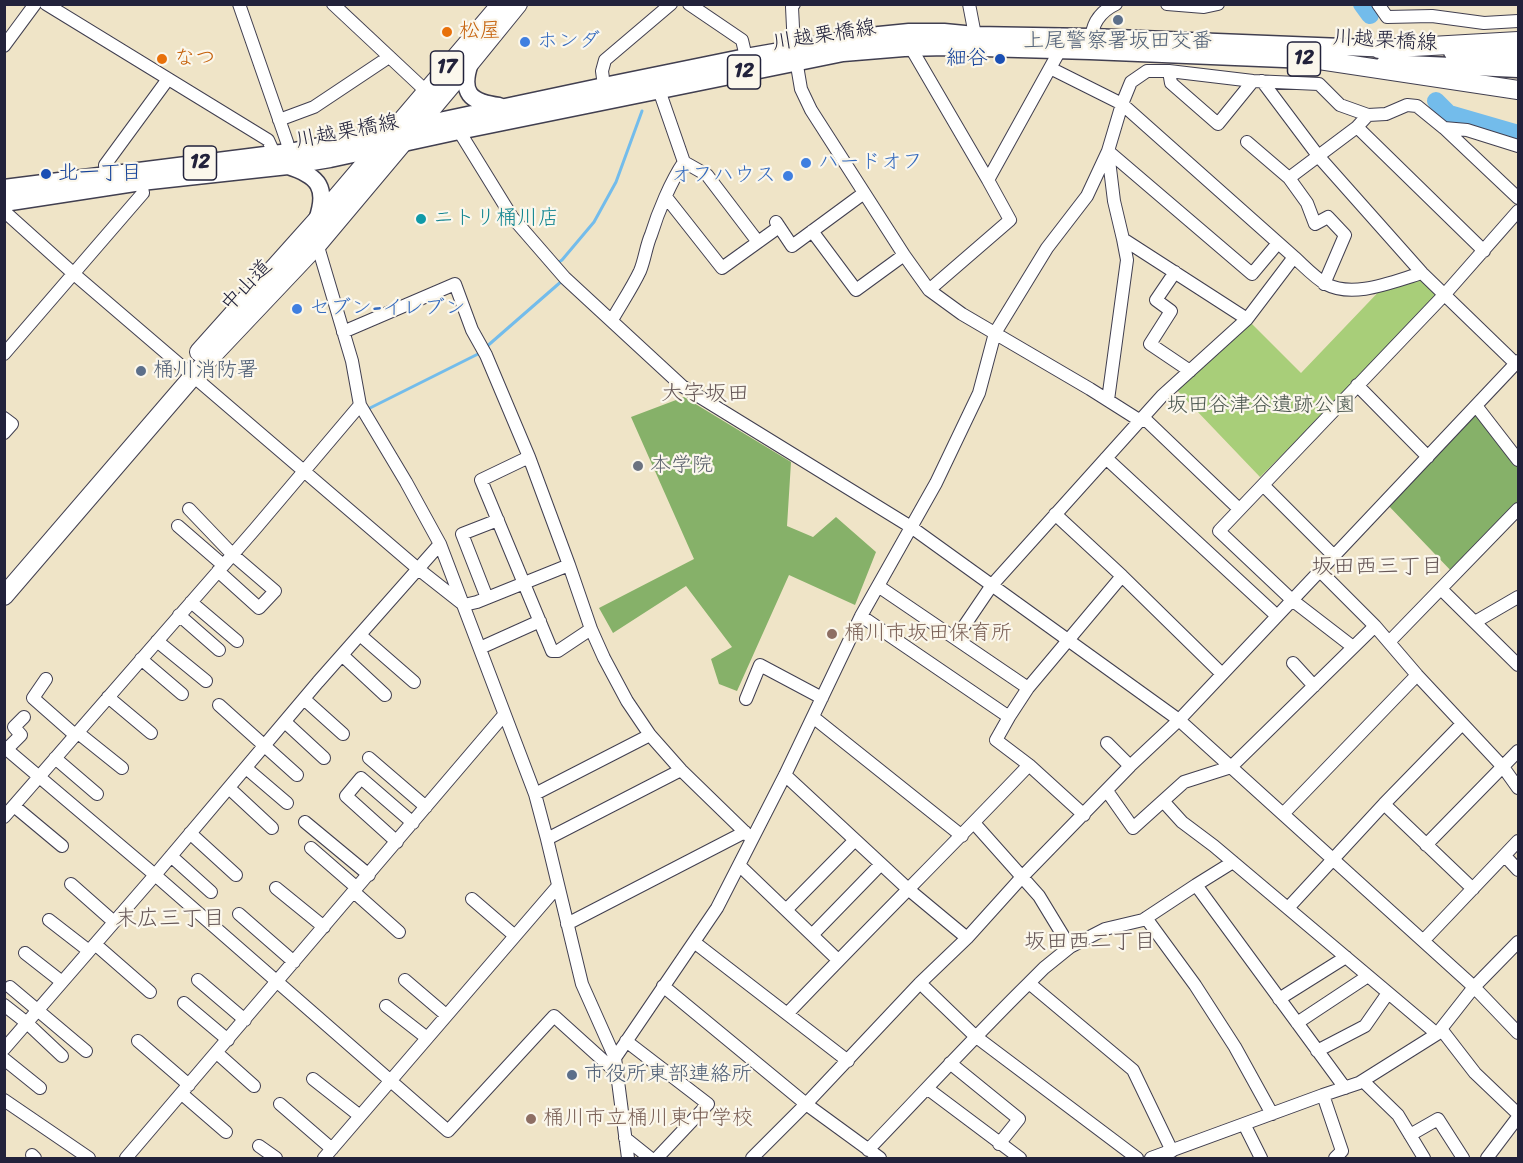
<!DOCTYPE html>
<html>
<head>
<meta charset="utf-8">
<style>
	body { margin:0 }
	#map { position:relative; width:1523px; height:1163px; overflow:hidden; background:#efe4c7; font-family:Sriracha,sans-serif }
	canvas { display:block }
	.frame { position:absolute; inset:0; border:6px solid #22223b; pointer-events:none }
</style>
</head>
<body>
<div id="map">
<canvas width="1523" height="1163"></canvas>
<div class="frame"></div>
</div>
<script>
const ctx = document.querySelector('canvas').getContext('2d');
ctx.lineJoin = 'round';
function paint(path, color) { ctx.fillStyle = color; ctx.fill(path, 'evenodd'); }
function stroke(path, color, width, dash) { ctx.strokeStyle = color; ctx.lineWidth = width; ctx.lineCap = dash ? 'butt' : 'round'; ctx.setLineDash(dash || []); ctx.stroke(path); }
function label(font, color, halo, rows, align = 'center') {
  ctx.font = font + ' Sriracha,"Klee One",sans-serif'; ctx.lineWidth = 4.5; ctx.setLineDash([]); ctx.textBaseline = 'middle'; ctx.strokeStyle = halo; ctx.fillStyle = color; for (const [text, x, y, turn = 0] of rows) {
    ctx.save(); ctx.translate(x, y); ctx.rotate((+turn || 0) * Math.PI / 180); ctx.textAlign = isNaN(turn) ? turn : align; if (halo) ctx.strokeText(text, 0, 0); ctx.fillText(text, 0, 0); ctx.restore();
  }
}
paint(new Path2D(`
	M1422,273L1445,294L1260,477L1173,386L1247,319L1301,373L1387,283Z`), '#a8ce79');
paint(new Path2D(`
	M684,397L791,462L787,526L813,537L836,517L876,552L855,605L789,575L737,691L719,684L711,659L732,647L686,586L613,633L599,608L694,559L631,417Z
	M1477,407L1518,460V509L1455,575L1385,502Z`), '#86b169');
stroke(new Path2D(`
	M556,264L562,260L594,222L616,182L642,111
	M485,348L563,280
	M368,409L480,353`), '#73bceb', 3);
stroke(new Path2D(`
	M1362,4L1370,15
	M1436,101L1449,114L1518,134`), '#73bceb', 18);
const minor = new Path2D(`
	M46,4L268,140L274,153
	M239,4L287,142L289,152
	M333,4L427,92
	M689,4L742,40L746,57
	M794,4L792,7L794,48L801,89L811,110L904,255L929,290L962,314L1090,389L1139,420L1147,421L1239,509
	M969,4L975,35
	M1167,4L1204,7L1218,4
	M1378,4L1387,17L1432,16L1484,23L1518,21
	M1091,43C1091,25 1099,12 1116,4
	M4,46L35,4
	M911,48L988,180
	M1050,68L1122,104L1294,257
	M1169,71L1171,83L1218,124L1253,81
	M1262,81L1319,157L1422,273L1516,364
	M604,86L602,71L605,60L671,4
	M659,90L684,162L707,175L758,242
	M279,120L314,107L389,57
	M1357,127L1484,251
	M1444,128L1467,130L1518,146
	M459,131L512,217L565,278L682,386L911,527L1179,720L1474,987L1518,1033
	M1247,142L1289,178
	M1108,151L1252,274L1278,243
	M1108,152L1114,201L1123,239L1247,319
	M106,175L105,165L168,79
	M666,197L722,268L779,227
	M4,210L5,212L74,274L417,568L464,605L477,602L569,565
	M776,222L792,246L864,193
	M812,231L856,290L904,255
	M316,240L352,361L360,405L406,482L440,544L535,794L547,839L582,984L615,1058L628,1158
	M1175,272L1156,300L1171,311L1150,344L1190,371
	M1324,284L1345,235L1328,217L1315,224L1307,203L1289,178L1357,127L1368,115
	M929,290L1010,220L988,180L1060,50
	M612,320C621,304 632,288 640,271C645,259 646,246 651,235C658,212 671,181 684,162
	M343,332L455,284L472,330L486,355L529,457L569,565L591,629L604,658L627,701L650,735L681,770L752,839
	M4,354L143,193L141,182
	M1357,385L1428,457
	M1108,400L1127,260L1123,239
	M1477,407L1518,460
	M4,418L12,424L4,433
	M529,457L481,480L552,651H558L591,629
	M1106,458L1277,616
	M1263,485L1334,556
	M189,509L233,555L275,591L259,608L218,571
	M1055,514L1122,576L1028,688L1009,717L996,740L1029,765L1084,815
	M178,526L223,565
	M1320,571L1375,626L1417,675L1503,767L1518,788
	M1122,576L1222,674
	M878,586L1028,688
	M1441,589L1518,665
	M487,598L462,534L498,520
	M191,602L237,641
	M179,615L219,650
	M861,616L1009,717
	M1475,622L1518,597
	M360,635L414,682
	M956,638L992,585L1162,396L1247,319L1294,257C1304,266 1315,278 1326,284C1354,299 1394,281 1422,273
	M157,641L206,681
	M1389,642L1518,509
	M1353,647L1292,600L1219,531L1445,294L1518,211
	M480,648L540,621
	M342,655L385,695
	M141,659L182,694
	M1293,663L1314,686
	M46,679L33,698L75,735
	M108,697L151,733
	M304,699L343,734
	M746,699L760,665L822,698
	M219,705L297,775
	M813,717L962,836
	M285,722L324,758
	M77,732L122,768
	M1107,743L1130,766
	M4,747L155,875L448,1131L554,1016L616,1072
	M7,749L21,735L14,727L24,717
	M55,758L97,794
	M369,758L426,807
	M246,768L287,803
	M785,775L908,889L967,938
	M229,788L272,828
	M1107,791L1133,828L1184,782L1231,767L1375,626
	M535,794L650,735
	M1163,801L1182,822L1214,846L1437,1034
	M1384,804L1473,889
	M14,806L62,846
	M1283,814L1417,675
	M4,817L255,529L360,405
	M305,822L369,875
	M974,823L1039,896L1070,947
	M190,833L236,875
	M547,839L681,770
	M397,842L346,796L361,778L413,823
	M1426,845L1518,751
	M311,848L357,888
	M171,856L211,892
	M1505,856L1518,870
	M1233,862L1196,885L1345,1088
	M739,865L838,960
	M71,884L114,922
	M276,888L324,927
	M354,892L399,932
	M472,899L515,936
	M1288,908L1384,804L1462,724
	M786,910L855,840
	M239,914L294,962
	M1146,918L1195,985L1235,1047L1272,1114
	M49,920L89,951
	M567,924L745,832
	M812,935L881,864
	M1423,941L1518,841
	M694,942L848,1061
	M95,944L150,992
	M25,953L62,982
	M198,980L245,1020
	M405,980L446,1015
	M920,983L975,1036L1137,1158
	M1029,983L1044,968L1070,947L1105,929L1143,920L1196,885
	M663,986L806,1104L880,1158
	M10,987L86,1051
	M1279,999L1346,957
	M184,1003L228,1040
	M4,1005L27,1023L62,1056
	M386,1006L427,1038
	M787,1014C867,930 949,849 1029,765
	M1297,1023L1368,976
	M1441,1029L1475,1073L1518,1114
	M138,1041L189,1085
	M626,1041L708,1104L657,1158
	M4,1049L155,875L318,682L440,544
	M1317,1051L1365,1026L1388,993
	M217,1053L254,1086
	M615,1058L717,908L785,775L861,616L936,483L979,393L995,333L1047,248L1087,196L1108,151L1122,104L1131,82L1147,71H1169L1253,81L1319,84L1340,105L1368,115L1386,114L1407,105L1417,106L1444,128L1518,198
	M4,1059L40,1088
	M950,1063L1019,1119L999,1144
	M313,1079L360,1116
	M1363,1081L1398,1115L1424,1158
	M928,1089L1020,1158
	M182,1094L226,1132
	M1323,1095L1342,1151L1335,1158
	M4,1100L89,1158
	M280,1104L332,1149
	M1244,1124L1261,1158
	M1410,1135L1438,1119L1463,1158
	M625,1138L650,1158
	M259,1146L276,1158
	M868,1150C922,1094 974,1037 1029,983L1133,1070L1172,1151
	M32,1155L35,1158
	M126,1158L504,715
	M324,1158L558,886
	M752,1158L806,1104L920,983L967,938L1022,877L1130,766L1179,720L1518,361
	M1151,1158L1323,1095L1359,1083L1437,1034L1474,987L1518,942
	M1487,1158L1518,1117`);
const major = new Path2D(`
	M1452,52L1518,54
	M470,63C460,93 470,102 499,106
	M1385,63L1518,69
	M288,166C319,176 328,188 317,220
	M4,188L289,152L345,141L604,86L746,57L843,40L879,35L909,32H944L975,35L1091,37L1393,49
	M4,203L141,182L288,166L330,159L459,131L843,53L904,48L947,47L1090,51L1332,61`);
const highway = new Path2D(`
	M1379,49L1518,41
	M1319,60L1518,90
	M199,352L317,220L501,4
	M4,596L194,375L318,244L470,63L518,4`);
stroke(minor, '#413f50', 14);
stroke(major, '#413f50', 19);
stroke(highway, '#413f50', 20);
stroke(minor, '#fff', 12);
stroke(major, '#fff', 16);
stroke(highway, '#fff', 18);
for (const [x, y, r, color] of [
	[1118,20,6,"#5c6f8a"],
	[447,32,6,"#e8710a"],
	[525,42,6,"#3f7fe0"],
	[162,59,6,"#e8710a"],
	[1000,59,6,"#1a4fb4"],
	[806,163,6,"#3f7fe0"],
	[46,174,6,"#1a4fb4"],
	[788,176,6,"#3f7fe0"],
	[421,219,6,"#0f9aa8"],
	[297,309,6,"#3f7fe0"],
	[141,371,6,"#5c6f8a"],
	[638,466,6,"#6b7280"],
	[832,634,6,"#8d6e63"],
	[572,1075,6,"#5c6f8a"],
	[531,1119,6,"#8d6e63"]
]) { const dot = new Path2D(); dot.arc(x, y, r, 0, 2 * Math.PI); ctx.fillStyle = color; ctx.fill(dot); stroke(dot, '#fbf7ec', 2); }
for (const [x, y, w] of [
	[1304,59,33],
	[447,68,33],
	[744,72,33],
	[200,163,33]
]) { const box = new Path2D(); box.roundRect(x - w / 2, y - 17, w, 34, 4.5); ctx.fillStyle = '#fbf7ec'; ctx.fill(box); stroke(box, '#22223b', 1.5); }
label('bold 20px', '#22223b', null, [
	["12",1304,59],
	["17",447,68],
	["12",744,72],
	["12",200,163]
]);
label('21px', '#c56008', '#fbf7ec', [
	["松屋",459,32],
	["なつ",174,59]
], 'left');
label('21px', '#22223b', '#fbf7ec', [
	["川越栗橋線",824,36,-9],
	["川越栗橋線",1385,41,3],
	["川越栗橋線",347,132,-11],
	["中山道",247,286,-46]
]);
label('21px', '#366cbe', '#fbf7ec', [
	["ホンダ",537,42],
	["ハードオフ",818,163],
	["オフハウス",776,176,"right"],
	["セブン-イレブン",309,309]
], 'left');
label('21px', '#4e5e75', '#fbf7ec', [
	["上尾警察署坂田交番",1118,42,"center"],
	["桶川消防署",153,371],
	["市役所東部連絡所",584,1075]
], 'left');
label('21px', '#164399', '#fbf7ec', [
	["細谷",988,59],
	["北一丁目",58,174,"left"]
], 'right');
label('21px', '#0d838f', '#fbf7ec', [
	["ニトリ桶川店",433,219]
], 'left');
label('21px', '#4a564e', '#fbf7ec', [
	["坂田谷津谷遺跡公園",1261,406]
]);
label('21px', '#5b616d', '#fbf7ec', [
	["本学院",650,466]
], 'left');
label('21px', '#785e54', '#fbf7ec', [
	["桶川市坂田保育所",844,634],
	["桶川市立桶川東中学校",543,1119]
], 'left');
label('22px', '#655656', '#fbf7ec', [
	["大字坂田",705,394],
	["坂田西三丁目",1377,567],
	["末広三丁目",170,919],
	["坂田西二丁目",1090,942]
]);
</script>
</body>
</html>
